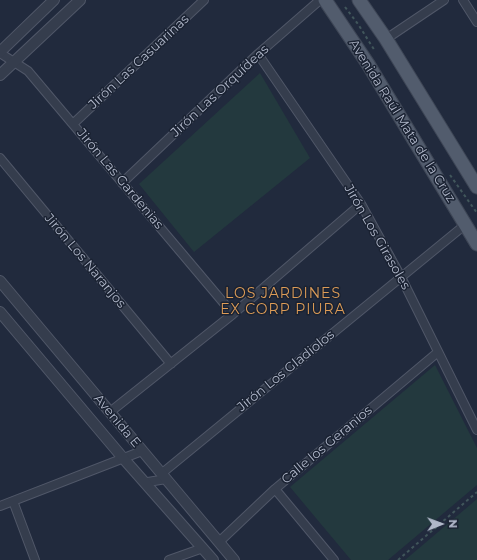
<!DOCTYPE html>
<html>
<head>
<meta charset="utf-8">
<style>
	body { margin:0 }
	#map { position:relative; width:477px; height:560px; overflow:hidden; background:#212a3d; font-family:Montserrat,sans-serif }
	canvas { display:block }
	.north { position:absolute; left:421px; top:504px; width:40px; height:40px; -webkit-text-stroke:3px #1a2232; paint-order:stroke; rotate:89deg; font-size:11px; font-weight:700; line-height:16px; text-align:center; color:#b0b7c9 }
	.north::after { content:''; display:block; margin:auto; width:14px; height:18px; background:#b0b7c9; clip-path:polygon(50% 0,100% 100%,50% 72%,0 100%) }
</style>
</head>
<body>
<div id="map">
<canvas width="477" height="560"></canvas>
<div class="north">N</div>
</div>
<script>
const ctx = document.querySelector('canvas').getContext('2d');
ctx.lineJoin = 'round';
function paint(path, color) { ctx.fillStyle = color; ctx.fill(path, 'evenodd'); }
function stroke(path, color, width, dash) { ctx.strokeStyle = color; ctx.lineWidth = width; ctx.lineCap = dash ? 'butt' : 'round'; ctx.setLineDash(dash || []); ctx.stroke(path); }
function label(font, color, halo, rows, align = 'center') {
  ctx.font = font + ' Montserrat,sans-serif'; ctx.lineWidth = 3; ctx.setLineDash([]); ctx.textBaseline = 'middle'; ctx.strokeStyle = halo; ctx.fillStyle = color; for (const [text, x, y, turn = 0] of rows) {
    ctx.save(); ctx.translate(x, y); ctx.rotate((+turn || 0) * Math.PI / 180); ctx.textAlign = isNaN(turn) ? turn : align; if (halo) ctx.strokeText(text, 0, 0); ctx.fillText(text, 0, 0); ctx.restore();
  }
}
paint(new Path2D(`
	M260,73L310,158L194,252L139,184Z
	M435,365L477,448V485L388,560H351L290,487Z
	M477,499V560H405Z`), '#23393e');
const minor = new Path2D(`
	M463,0L477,22
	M386,39L444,0
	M0,53L28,71L233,314
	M258,54L361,204L401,277L477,430
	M74,123L204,0
	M0,158L171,364
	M122,183L258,54L320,0
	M110,412L233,314L361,204
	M161,474L466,224
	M148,486V482L166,479
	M275,489L334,560
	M13,501L35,560
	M0,506L142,451
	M219,542L275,489L438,352
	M169,560L203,548`);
const tertiary = new Path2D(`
	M0,52L54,0
	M0,75L80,0
	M0,281L234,560
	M0,312L123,458L213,560`);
const primary = new Path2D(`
	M325,0L368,64L477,244
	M359,0L386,39L477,187`);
stroke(minor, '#505768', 10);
stroke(tertiary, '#505768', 12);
stroke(primary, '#3e4656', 15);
stroke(new Path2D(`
	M345,7L358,24L375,51
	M450,175L477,213
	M398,560L477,492`), '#41565b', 2, [3, 3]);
stroke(minor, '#353d4d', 8);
stroke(tertiary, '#353d4d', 10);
stroke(primary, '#525c6d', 13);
label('13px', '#b0b7c9', '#1a2232', [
	["Jirón Las Casuarinas",139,62,-43],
	["Jirón Las Orquídeas",220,91,-43],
	["Avenida Raúl Mata de la Cruz",402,121,58],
	["Jirón Las Gardenias",120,179,50],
	["Jirón Los Girasoles",377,237,60],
	["Jirón Los Naranjos",85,261,50],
	["Jirón Los Gladiolos",286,371,-39],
	["Avenida E",117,421,50],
	["Calle los Geranios",327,445,-40]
]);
ctx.letterSpacing = '1px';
label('14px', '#dd9c57', '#1a2232', [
	["LOS JARDINES",283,294],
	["EX CORP PIURA",283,310]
]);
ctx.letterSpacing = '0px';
</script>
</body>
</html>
